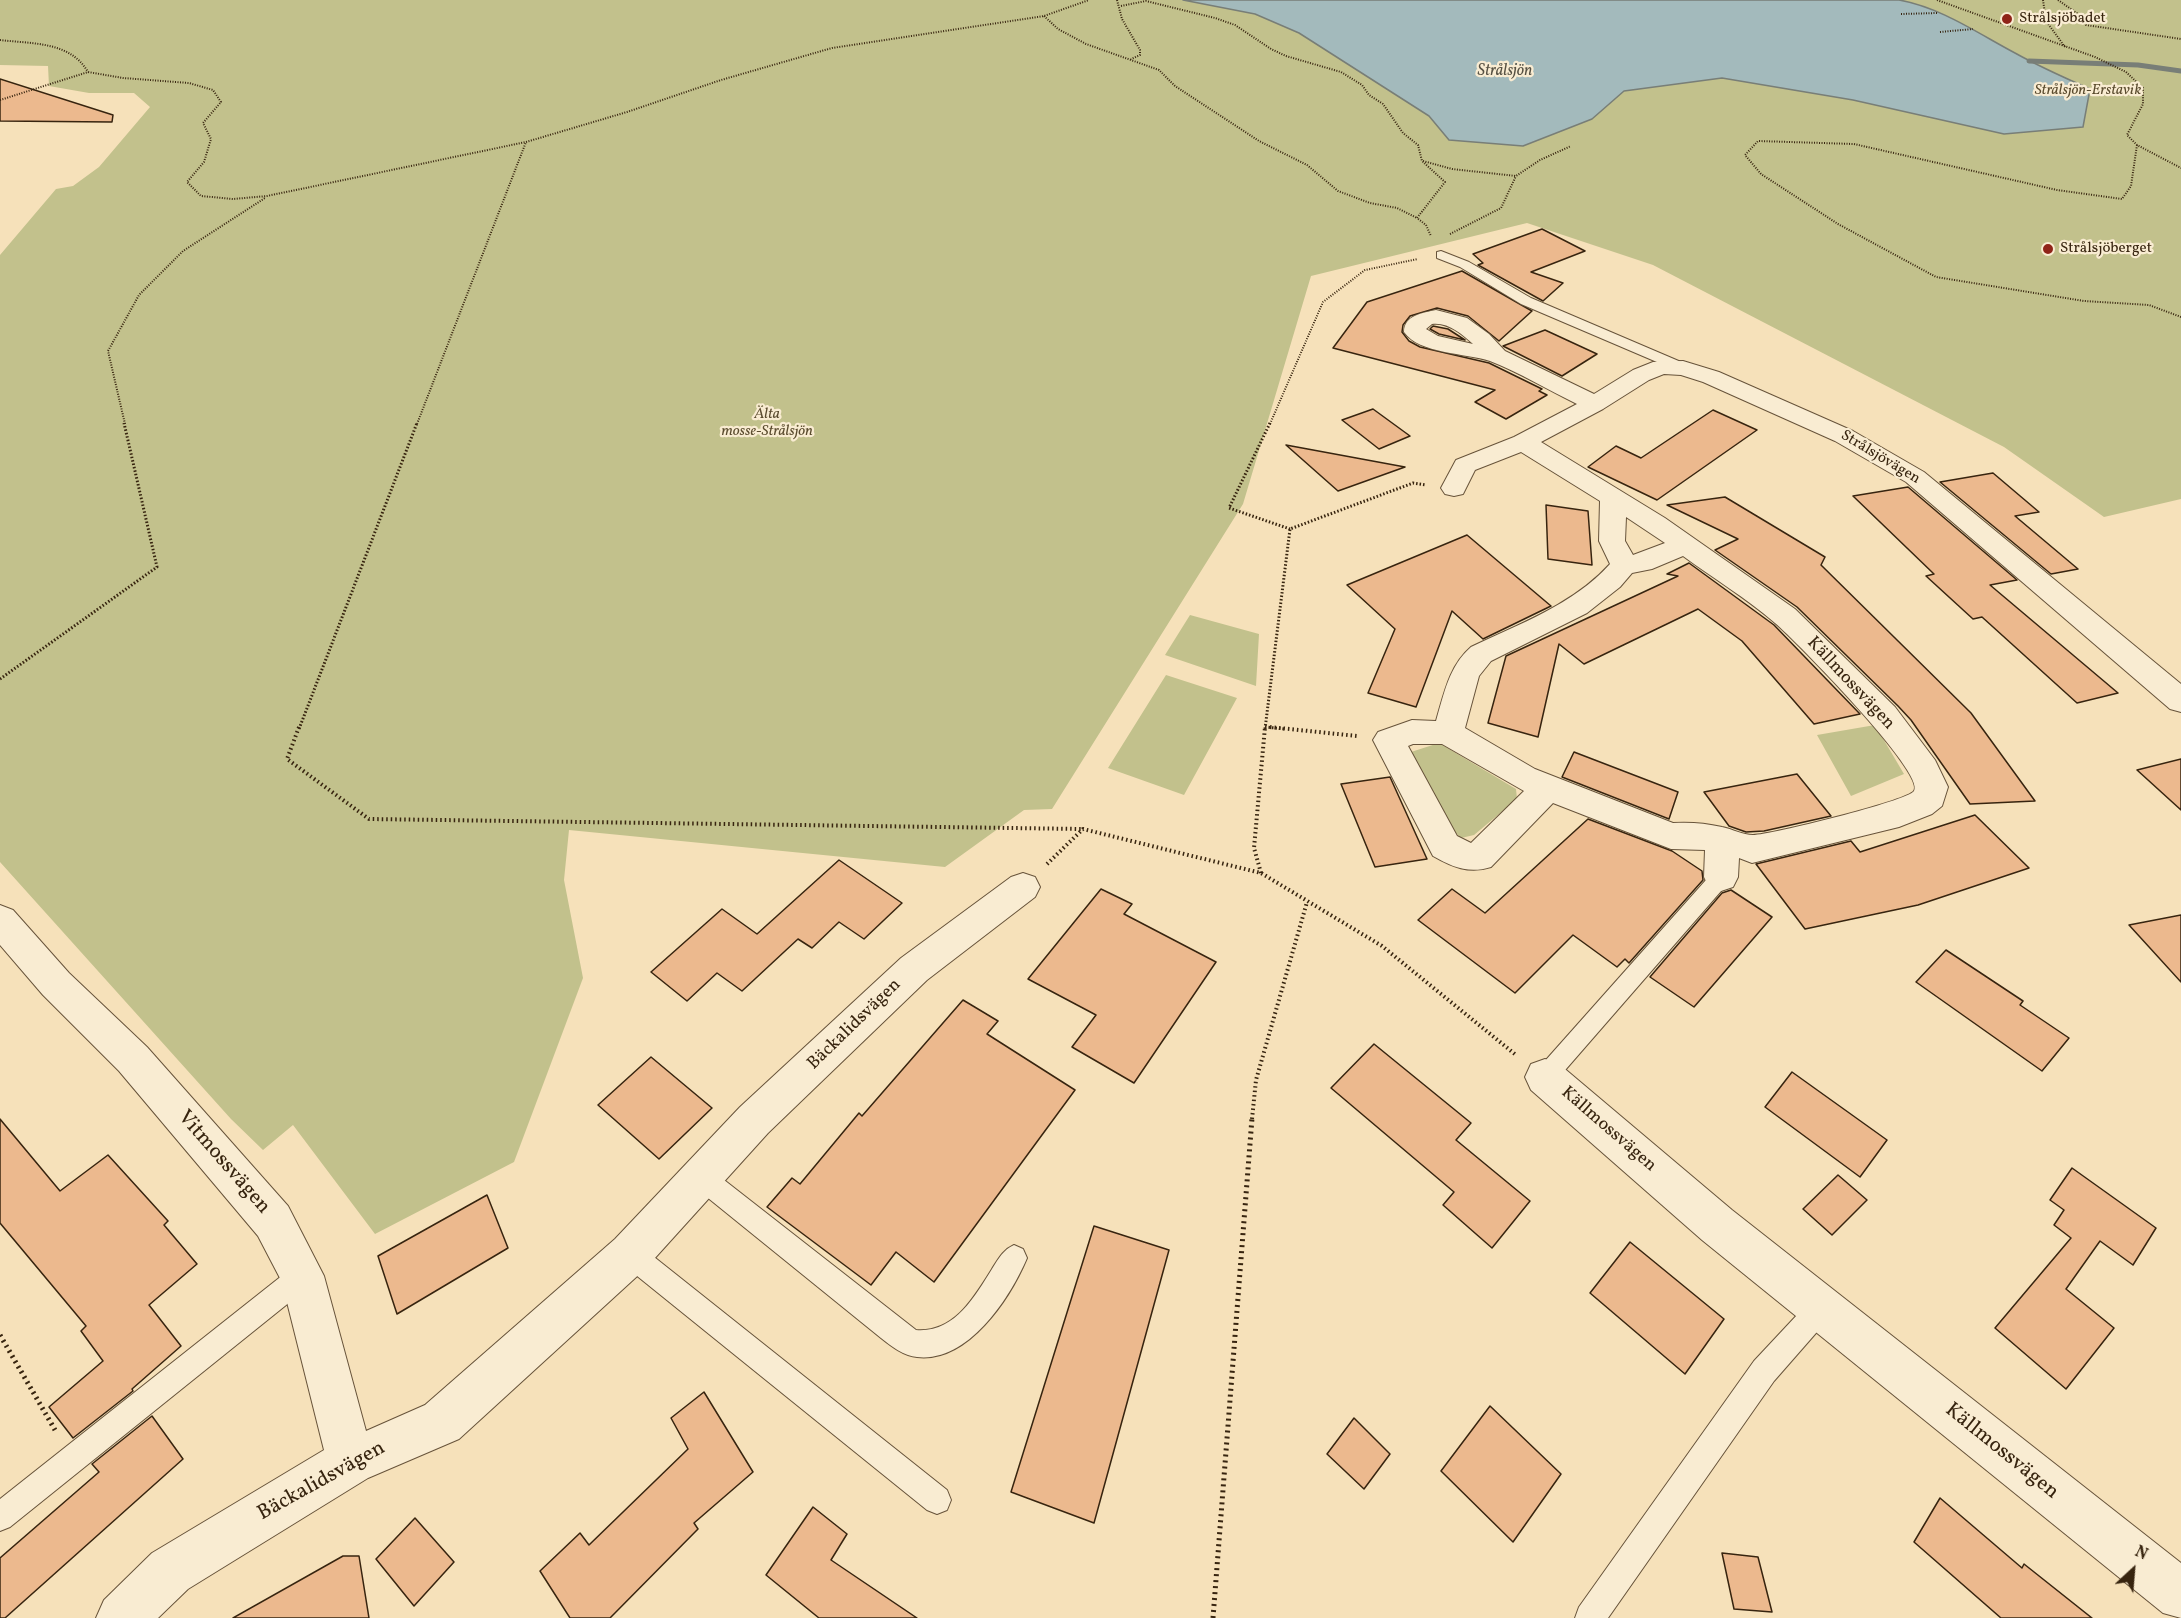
<!DOCTYPE html>
<html>
<head>
<meta charset="utf-8">
<style>
	body { margin:0 }
	#map { position:relative; width:2181px; height:1618px; overflow:hidden; background:#f6e1ba; font-family:Vollkorn,serif }
	canvas { display:block }
	.north { position:absolute; left:2103px; top:1540px; width:60px; height:60px; -webkit-text-stroke:4px #f9ecd2; paint-order:stroke; rotate:26deg; font-size:16px; font-weight:700; line-height:24px; text-align:center; color:#37240f }
	.north::after { content:''; display:block; margin:auto; width:21px; height:27px; background:#37240f; clip-path:polygon(50% 0,100% 100%,50% 72%,0 100%) }
</style>
</head>
<body>
<div id="map">
<canvas width="2181" height="1618"></canvas>
<div class="north">N</div>
</div>
<script>
const ctx = document.querySelector('canvas').getContext('2d');
ctx.lineJoin = 'round';
function paint(path, color) { ctx.fillStyle = color; ctx.fill(path, 'evenodd'); }
function stroke(path, color, width, dash) { ctx.strokeStyle = color; ctx.lineWidth = width; ctx.lineCap = dash ? 'butt' : 'round'; ctx.setLineDash(dash || []); ctx.stroke(path); }
function label(font, color, halo, rows, align = 'center') {
  ctx.font = font + ' Vollkorn,serif'; ctx.lineWidth = 4.5; ctx.setLineDash([]); ctx.textBaseline = 'middle'; ctx.strokeStyle = halo; ctx.fillStyle = color; for (const [text, x, y, turn = 0] of rows) {
    ctx.save(); ctx.translate(x, y); ctx.rotate((+turn || 0) * Math.PI / 180); ctx.textAlign = isNaN(turn) ? turn : align; if (halo) ctx.strokeText(text, 0, 0); ctx.fillText(text, 0, 0); ctx.restore();
  }
}
paint(new Path2D(`
	M0,0H2181V499L2104,517L2004,447L1653,265L1527,223L1311,276L1243,504L1052,809L1024,810L945,867L569,830L564,880L583,978L514,1162L375,1234L293,1125L263,1150L231,1119L0,862V255L56,189L73,186L99,167L150,107L134,93H89L49,86L48,66L0,65Z
	M1190,615L1259,634L1256,686L1165,655Z
	M1166,675L1237,698L1184,795L1108,768Z
	M1875,725L1904,774L1851,796L1817,735Z
	M1439,743L1516,789L1517,799L1474,835L1461,838C1437,815 1423,782 1411,752Z`), '#c2c18c');
const water = new Path2D(`
	M1183,0H1899C1940,7 1979,34 2015,53C2040,67 2065,78 2090,89L2083,127L2004,134L1853,100L1722,78L1624,91L1592,119L1523,146L1449,140L1429,116L1299,33L1255,14Z`);
paint(water, '#a3babc');
stroke(water, '#787e77', 1.5);
stroke(new Path2D(`
	M2029,61L2138,65L2181,71`), '#787e77', 5);
const building = new Path2D(`
	M0,79L113,115L112,122L0,121Z
	M1542,229L1585,251L1531,272L1563,283L1543,301L1478,265L1483,263L1473,254Z
	M1462,271L1532,311L1499,341L1468,316L1437,308L1410,316L1403,325L1402,332L1409,341L1420,347L1489,363L1542,389L1539,391L1547,395L1506,419L1475,402L1495,390L1333,348L1367,302Z
	M1433,326L1448,329L1465,340L1439,334L1430,329Z
	M1545,330L1597,354L1562,376L1503,346Z
	M1373,409L1410,436L1379,449L1342,420Z
	M1713,410L1757,430L1657,500L1588,467L1616,446L1641,458Z
	M1286,445L1405,467L1338,491Z
	M1993,473L2039,512L2015,516L2078,569L2051,574L1940,482Z
	M1908,487L2017,580L1990,585L2118,693L2077,703L1982,617L1973,619L1926,576L1934,574L1853,496Z
	M1725,497L1825,557L1821,565L1971,713L2035,801L1970,804L1911,720L1898,706L1797,607L1715,550L1738,539L1667,505Z
	M1546,505L1588,511L1592,565L1548,559Z
	M1467,535L1551,606L1483,639L1452,611L1416,707L1368,693L1395,629L1347,585Z
	M1689,563L1774,625L1860,714L1814,724L1742,641L1698,609L1584,664L1559,644L1538,737L1488,723L1506,656L1678,576L1667,574Z
	M1574,752L1678,792L1669,819L1562,777Z
	M2181,759V810L2137,770Z
	M1797,774L1831,816L1764,831L1746,832L1729,826L1704,792Z
	M1390,777L1427,859L1375,867L1341,784Z
	M1975,815L2029,868L1918,905L1805,929L1756,864L1851,841L1860,852Z
	M1588,819L1672,851L1702,871L1703,880L1629,963L1625,959L1617,967L1573,935L1515,993L1418,920L1452,889L1485,913Z
	M839,860L902,903L864,939L839,922L812,948L798,939L742,991L717,973L687,1001L651,972L722,909L757,934Z
	M1101,889L1132,904L1124,914L1216,962L1134,1083L1072,1047L1096,1015L1028,979Z
	M1731,890L1772,917L1694,1007L1650,977L1722,893Z
	M2181,915V982L2129,925Z
	M1946,950L2023,1001L2020,1005L2069,1038L2042,1071L1916,982Z
	M963,1000L998,1021L987,1034L1075,1090L934,1282L896,1252L871,1285L767,1207L792,1178L800,1184L859,1113L862,1116Z
	M1374,1044L1471,1123L1456,1140L1530,1201L1492,1248L1443,1205L1454,1192L1331,1088Z
	M651,1057L712,1108L659,1159L598,1105Z
	M1792,1072L1887,1140L1860,1177L1765,1107Z
	M0,1119L60,1191L108,1155L168,1221L164,1225L197,1264L149,1305L181,1346L132,1389L133,1391L73,1438L49,1407L103,1361L81,1331L86,1326L0,1223Z
	M2072,1168L2156,1228L2133,1265L2100,1241L2066,1289L2114,1328L2066,1389L1995,1328L2071,1238L2054,1225L2064,1210L2050,1200Z
	M1838,1175L1867,1200L1832,1235L1803,1209Z
	M487,1195L508,1248L397,1314L378,1256Z
	M1094,1226L1169,1250L1094,1523L1011,1492Z
	M1630,1242L1724,1319L1685,1374L1590,1293Z
	M704,1392L753,1472L694,1523L698,1529L610,1618H570L540,1571L580,1533L589,1545L688,1449L671,1418Z
	M1490,1406L1561,1474L1513,1542L1441,1471Z
	M152,1416L183,1459L5,1618H0V1558L99,1472L92,1464Z
	M1354,1418L1390,1454L1364,1489L1327,1454Z
	M1940,1498L2022,1568L2024,1564L2092,1618H2001L1914,1542Z
	M813,1507L847,1534L831,1560L917,1618H819L766,1575Z
	M415,1518L454,1562L414,1606L376,1559Z
	M1722,1553L1758,1557L1772,1612L1734,1609Z
	M343,1556H359L369,1618H233Z`);
paint(building, '#ecb98e');
stroke(building, '#37240f', 1.5);
const lane = new Path2D(`
	M1441,251L1469,262L1531,298L1688,365L1690,368L1683,372L1678,371L1521,304L1460,267L1437,258V252Z
	M1721,869L1728,871L1731,877L1728,883L1553,1084L1545,1088L1537,1084L1533,1077L1537,1070L1714,871Z
	M701,1165L710,1169L916,1330C954,1333 974,1298 992,1269C999,1258 1003,1250 1014,1245L1023,1249L1027,1258C1010,1298 968,1363 917,1357C904,1356 891,1346 881,1338L692,1185L689,1177L692,1169Z
	M630,1241L639,1245L947,1490L951,1500L947,1510L937,1514L927,1510L621,1263L617,1254L621,1245Z
	M302,1263L311,1267L315,1276L311,1285L10,1527L0,1531V1499L293,1267Z
	M1821,1295L1830,1299L1834,1308L1830,1317L1774,1381L1608,1618H1575L1579,1607L1754,1361L1812,1299Z`);
const street = new Path2D(`
	M1436,310L1467,318L1489,334L1505,351L1594,394L1633,370L1653,362L1683,361L1719,372L1853,431L1924,472L2181,684V712L2170,709L1906,482L1835,441L1703,382L1681,375L1664,374L1649,380L1603,409L1541,442L1665,518L1795,609L1895,707L1935,760L1948,787L1942,806L1932,814L1899,827L1752,863L1739,858L1738,877L1733,887L1721,891L1709,887L1704,877L1705,850L1671,849L1553,803L1491,867C1469,874 1452,867 1433,856L1373,740L1378,732L1412,720L1436,721C1444,694 1449,666 1471,647C1519,624 1573,605 1610,564L1599,541L1600,501L1521,452L1475,470L1463,494L1454,496L1445,494L1441,488L1456,460L1514,437L1577,404C1548,390 1519,372 1490,361C1466,353 1419,354 1404,332C1404,315 1423,313 1436,310ZM1432,324C1448,322 1462,334 1473,344L1438,336L1426,329ZM1626,517L1665,543L1633,555L1625,541ZM1683,556C1713,578 1746,598 1775,623C1794,639 1927,774 1914,791C1907,801 1770,835 1753,835C1743,835 1732,829 1722,827C1705,823 1690,822 1673,823L1535,769L1465,728L1479,676L1491,661L1587,613L1620,587L1632,573L1652,569ZM1413,744H1442L1524,791L1471,843L1457,836L1408,746Z
	M1023,873L1035,877L1040,887L1035,897L927,980L768,1133L645,1269L459,1439L368,1478L188,1589L158,1618H96L104,1600L152,1553L324,1450L282,1282L258,1236L119,1071L43,995L0,945V905L13,910L69,973L147,1047L288,1206L324,1276L366,1431L425,1405L615,1239L740,1107L901,958L1011,877Z
	M1545,1059L1559,1064L1732,1210L2181,1563V1618L2163,1613L1702,1240L1531,1090L1525,1077L1531,1064Z`);
stroke(lane, '#67533a', 2);
stroke(street, '#67533a', 2);
stroke(new Path2D(`
	M1117,0L1122,19L1140,50V55L1131,59
	M1937,0L2095,57L2126,72L2143,88V104L2127,135L2137,145L2181,168
	M2043,0L2046,21L2065,47
	M2058,0L2078,14L2086,25L2181,39
	M1121,6L1146,1L1215,18L1235,25L1271,49L1286,56L1341,72L1362,85L1369,95L1383,104L1403,133L1418,145L1422,161L1445,182L1417,218L1426,225L1431,236
	M1901,14L1938,13
	M1044,16L1058,29L1086,44L1159,70L1175,86L1259,141L1307,165L1338,191L1370,203L1397,208L1417,218
	M1940,32L1973,29
	M0,40C32,44 70,41 88,72
	M0,100L88,72L123,78L189,83L213,90L221,102L203,123L211,139L204,162L187,182L201,196L233,199L267,196L526,142L627,112L721,80L832,48L1044,16L1089,0
	M2137,145L2131,186L2122,199L2057,190L1854,144L1758,141L1745,155L1761,174L1838,224L1936,277L2084,301L2149,305L2181,317
	M1423,161L1452,169L1516,176L1540,160L1571,146
	M1450,234L1501,208L1516,176
	M125,424L108,351L139,295L183,251L265,198
	M417,424L526,142
	M1270,424L1323,302L1365,270L1418,259`), '#37240f', 2, [1, 1.5]);
stroke(new Path2D(`
	M1270,423L1229,508L1290,529
	M0,679L157,567L124,423
	M1265,727L1285,729
	M299,729L417,423
	M1265,729L1290,529L1413,483L1426,485`), '#37240f', 3, [1.5, 2]);
stroke(new Path2D(`
	M299,727L287,759L369,819L1083,829
	M1270,727L1357,736
	M1047,864L1083,829L1261,873L1382,946L1516,1055
	M1261,873L1254,848L1265,727
	M1252,1119L1256,1080L1307,902`), '#37240f', 4, [1.5, 3]);
stroke(new Path2D(`
	M0,1335L55,1430
	M1213,1618L1252,1118`), '#37240f', 5, [2, 4]);
paint(lane, '#f9ecd2');
paint(street, '#f9ecd2');
for (const [x, y, r, color] of [
	[2007,19,6,"#8f2418"],
	[2048,249,6,"#8f2418"]
]) { const dot = new Path2D(); dot.arc(x, y, r, 0, 2 * Math.PI); ctx.fillStyle = color; ctx.fill(dot); stroke(dot, '#f9ecd2', 2); }
label('15px', '#37240f', '#f9ecd2', [
	["Strålsjöbadet",2019,19],
	["Strålsjöberget",2060,249]
], 'left');
label('italic 15px', '#5a4b2e', '#f9ecd2', [
	["Strålsjön-Erstavik",2088,91],
	["Älta",767,415],
	["mosse-Strålsjön",767,432]
]);
label('15px', '#37240f', '#f9ecd2', [
	["Strålsjövägen",1880,458,31]
]);
label('italic 16px', '#575143', '#f9ecd2', [
	["Strålsjön",1505,72]
]);
label('18px', '#37240f', '#f9ecd2', [
	["Källmossvägen",1850,684,47],
	["Bäckalidsvägen",855,1025,-44],
	["Källmossvägen",1608,1130,41]
]);
label('21px', '#37240f', '#f9ecd2', [
	["Vitmossvägen",223,1163,49],
	["Källmossvägen",2001,1452,39],
	["Bäckalidsvägen",322,1482,-29]
]);
</script>
</body>
</html>
